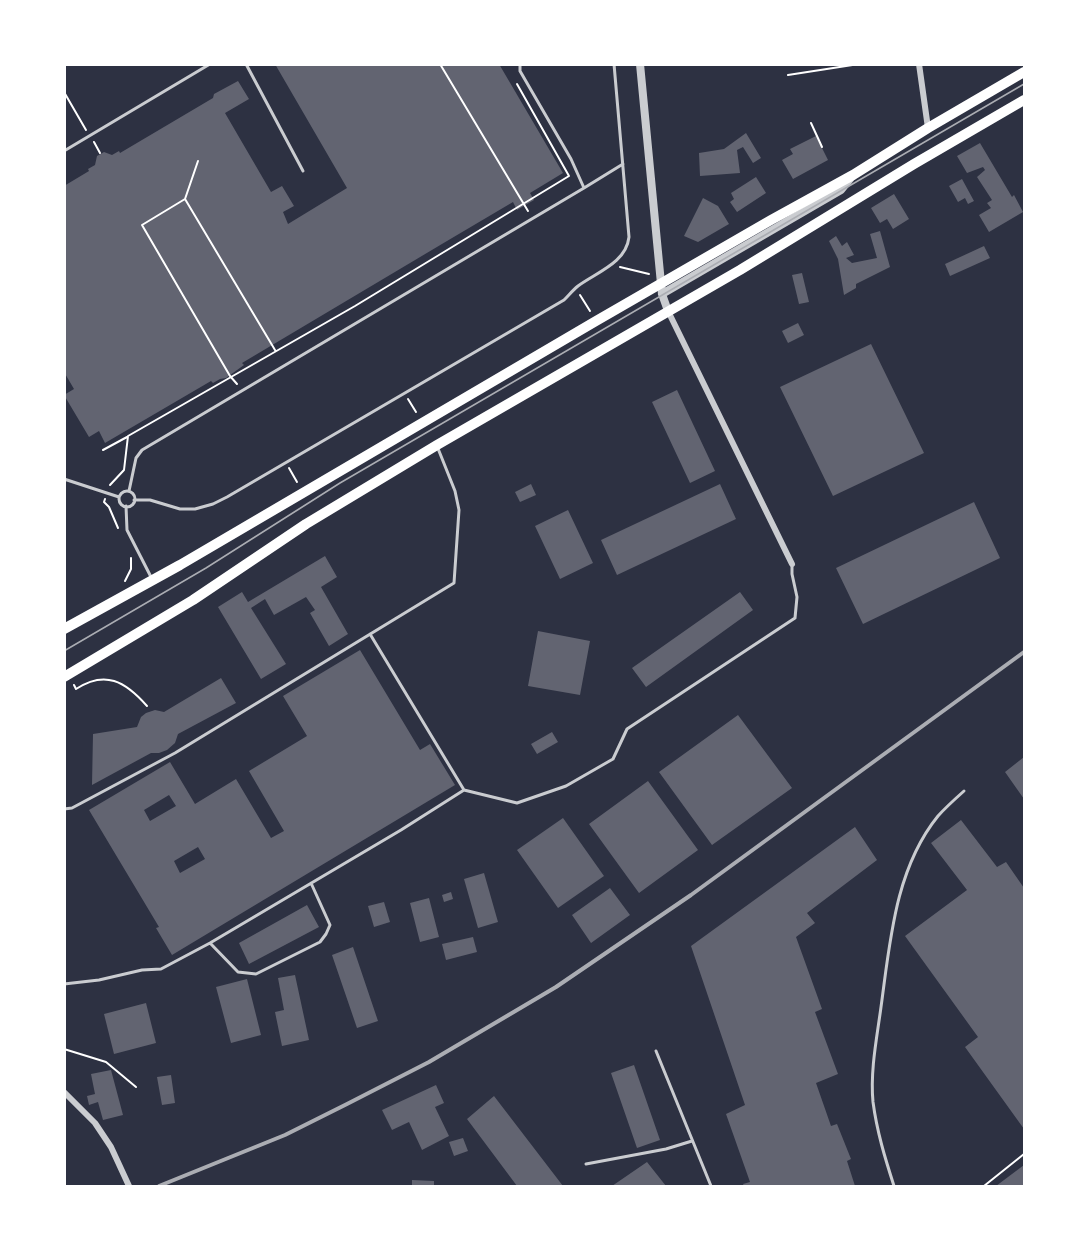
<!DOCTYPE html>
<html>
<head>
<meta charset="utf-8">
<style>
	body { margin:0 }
	#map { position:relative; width:1089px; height:1251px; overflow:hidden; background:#2d3142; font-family:"PT Sans",sans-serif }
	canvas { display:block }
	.frame { position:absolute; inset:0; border:66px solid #fff; pointer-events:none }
</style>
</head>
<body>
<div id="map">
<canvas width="1089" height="1251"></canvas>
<div class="frame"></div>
</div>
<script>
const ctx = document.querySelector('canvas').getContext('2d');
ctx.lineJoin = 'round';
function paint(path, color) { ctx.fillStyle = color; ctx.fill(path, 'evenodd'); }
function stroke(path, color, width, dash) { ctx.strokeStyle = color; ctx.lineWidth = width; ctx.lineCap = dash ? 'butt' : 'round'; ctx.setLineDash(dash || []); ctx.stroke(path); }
paint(new Path2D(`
	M275,64H499L563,173L530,193L534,200L517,210L513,202L447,241L242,363L244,365L226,378L220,379L213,383L211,381L105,443L99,431L89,437L64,395L74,389L64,372V186L89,171L88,169L95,165L97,156L104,152L112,155L119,151L120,153L213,98L214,94L238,81L249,99L225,113L271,192L282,186L294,206L283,212L288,224L347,188Z
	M746,133L761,158L753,163L743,147L737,150L740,173L700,176L699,153L724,149Z
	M816,136L828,160L793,179L782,160L793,154L790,149Z
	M980,143L1012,197L1014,195L1023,212L989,232L979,215L991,208L987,203L992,200L977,177L985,170L983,167L967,173L957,156Z
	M756,177L766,193L737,212L730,202L734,199L731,193Z
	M962,179L974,201L968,204L965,198L958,202L949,186Z
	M894,194L909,219L893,229L887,219L880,223L871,208Z
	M703,198L718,206L729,224L698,242L684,236Z
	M880,231L890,267L856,284V288L844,295L838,259L829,241L836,236L842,246L847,242L854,255L846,258L852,263L877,258L870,234Z
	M984,246L990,258L950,276L945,264Z
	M802,273L809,302L799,304L792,275Z
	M798,323L804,335L788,343L782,331Z
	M871,344L924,453L833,496L780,387Z
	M677,390L715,471L690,483L652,402Z
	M531,484L536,495L520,502L515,492Z
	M720,484L736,519L617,575L601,540Z
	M974,502L1000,558L863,624L836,568Z
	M568,510L593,563L560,579L535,526Z
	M325,556L337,577L321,587L348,634L329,646L310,613L315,610L306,597L274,615L265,599L251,608L286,664L261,679L218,607L242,592L248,602Z
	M740,592L753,610L646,687L632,668Z
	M538,631L590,641L580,695L528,686Z
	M360,650L420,750L430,744L455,785L172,955L156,928L159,927L89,810L170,762L195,804L236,779L271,838L284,831L249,771L307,736L283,696ZM169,795L176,806L150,821L144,810ZM198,847L205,859L180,873L174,861Z
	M221,678L236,703L178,734L175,743L167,750L159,753H151L92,785L93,734L137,727L141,717L146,713L155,710L164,712Z
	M738,715L792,788L712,845L659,772Z
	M552,732L558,742L537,754L531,744Z
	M1024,757V799L1005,772Z
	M648,781L698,850L639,893L589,824Z
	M563,818L604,876L558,908L517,850Z
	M961,820L997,867L1006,862L1024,888V1129L965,1047L978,1037L905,936L967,890L931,843Z
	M855,827L877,860L807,913L815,923L796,937L822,1009L815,1012L838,1074L816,1083L831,1126L837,1124L851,1159L847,1161L855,1186H744L743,1184L750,1182L726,1114L745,1105L691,946Z
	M484,873L498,922L478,928L464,879Z
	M610,888L630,915L591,943L572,915Z
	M451,892L453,899L444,902L442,895Z
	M429,898L439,937L420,942L410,903Z
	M384,902L390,922L374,927L368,906Z
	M307,905L319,927L249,964L239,943Z
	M473,937L477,952L446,960L442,944Z
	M353,947L378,1021L357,1028L332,955Z
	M295,975L309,1040L282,1046L275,1012L284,1010L278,978Z
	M247,979L261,1035L231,1043L216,987Z
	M146,1003L156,1043L114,1054L104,1014Z
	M634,1065L660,1140L637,1148L611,1073Z
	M111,1070L123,1115L103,1120L98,1102L89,1105L87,1096L95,1094L91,1074Z
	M171,1075L175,1103L162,1105L157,1077Z
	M436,1085L444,1103L435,1107L449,1136L422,1150L409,1122L392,1130L382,1110Z
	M494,1096L563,1186H517L467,1119Z
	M463,1138L468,1151L454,1156L449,1142Z
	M647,1162L666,1186H612Z
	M1024,1165V1186H996Z
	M412,1180L434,1181V1186H412Z`), '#626471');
stroke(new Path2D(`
	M440,64L528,211
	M788,75L859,64
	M64,92L86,130
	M811,123L822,147
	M94,142L100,153
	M185,199L198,161
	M620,267L649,274
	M580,295L590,311
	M237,384L230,376L142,225L185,199L275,350
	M408,399L416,412
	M103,450L127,437
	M289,468L297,482
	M110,485L124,470L128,436L355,306L569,176L517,84
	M105,499L104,502L109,507L118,528
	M125,581L131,569V558
	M74,685L76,689C105,670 125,681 147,706
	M64,1049L106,1062L136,1087
	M984,1186L1024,1154`), '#fff', 2);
stroke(new Path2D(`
	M246,64L303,171
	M520,64V71L571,159L584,188L623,164
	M64,151L210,64
	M64,479L119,497
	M129,491L136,458L142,450L584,188
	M119 499a8 8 0 1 1 16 0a8 8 0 1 1-16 0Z
	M134,500H150L180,509H195L213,504L227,497L564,300C569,295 573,290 578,286C597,272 626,263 629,237L614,64
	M126,506L127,530L151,577
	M370,634L464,790L517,803L566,786L613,759L627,729L795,618L797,597L792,574V564
	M64,809L72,808L175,753L454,583L459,510L455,491L437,446
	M210,943L238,972L256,974L320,942L326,934L330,925L311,883
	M64,984L99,980L142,970L161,969L210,943L401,830L464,790
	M656,1051L711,1186
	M586,1164L666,1149L692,1141
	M894,1186C885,1158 877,1132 873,1102C870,1071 877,1037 881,1007C890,942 895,869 938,816C946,807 955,799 964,791`), '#caccd0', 3);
stroke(new Path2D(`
	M919,64L928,128
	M668,311L792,564
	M64,1092L95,1123L111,1147L129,1186`), '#caccd0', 6);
stroke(new Path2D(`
	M640,64L662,294L668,311
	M662,294L841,190L850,179`), '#caccd0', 8);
stroke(new Path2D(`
	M64,629L180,565L596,321L771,220L853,175L928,128L1024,72
	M64,677L193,600L306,524L437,445L740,270L914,164L1024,100`), '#fff', 10);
stroke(new Path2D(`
	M64,651L206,568L340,483L1024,84`), '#abadb3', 1.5);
stroke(new Path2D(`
	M159,1186L285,1135L347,1104L429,1062L556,987L691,895L1024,652`), '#abadb3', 4);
</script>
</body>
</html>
